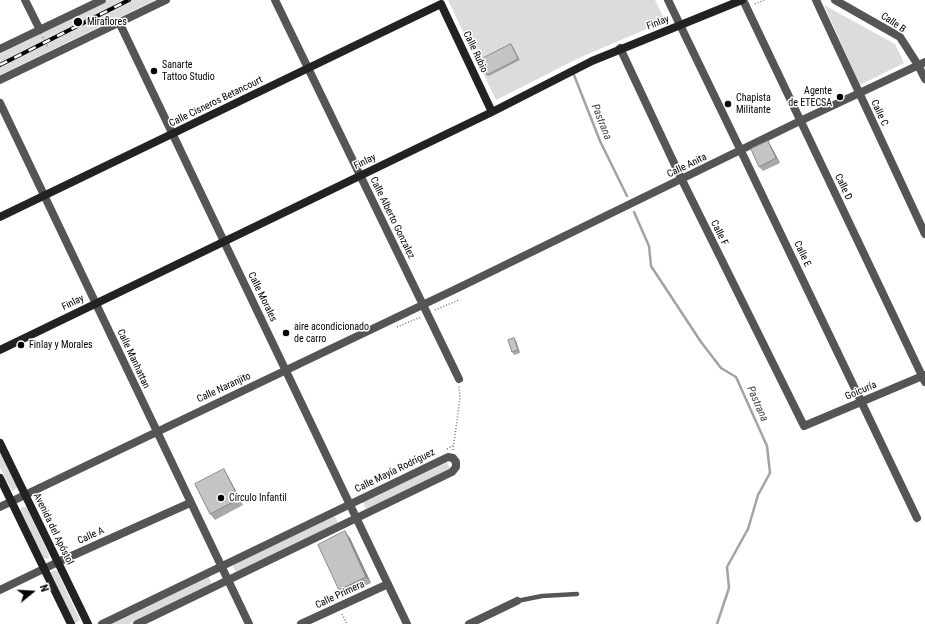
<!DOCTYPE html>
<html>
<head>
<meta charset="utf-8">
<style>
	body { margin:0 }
	#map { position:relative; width:925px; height:624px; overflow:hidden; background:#fff; font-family:"Roboto Condensed",sans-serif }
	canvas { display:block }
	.north { position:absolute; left:12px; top:572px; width:40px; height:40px; -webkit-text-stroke:3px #fff; paint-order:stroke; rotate:72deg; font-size:11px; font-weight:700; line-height:16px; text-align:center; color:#000 }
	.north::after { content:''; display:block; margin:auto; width:14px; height:18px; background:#000; clip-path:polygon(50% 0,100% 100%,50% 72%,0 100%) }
</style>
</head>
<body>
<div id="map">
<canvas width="925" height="624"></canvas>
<div class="north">N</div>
</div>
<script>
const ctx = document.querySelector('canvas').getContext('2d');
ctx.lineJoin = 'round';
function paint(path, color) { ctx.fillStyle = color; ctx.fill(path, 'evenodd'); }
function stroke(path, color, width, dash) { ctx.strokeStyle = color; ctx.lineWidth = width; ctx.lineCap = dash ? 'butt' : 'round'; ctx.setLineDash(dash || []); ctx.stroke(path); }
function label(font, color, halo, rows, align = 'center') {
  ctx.font = font + ' "Roboto Condensed",sans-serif'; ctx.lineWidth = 3; ctx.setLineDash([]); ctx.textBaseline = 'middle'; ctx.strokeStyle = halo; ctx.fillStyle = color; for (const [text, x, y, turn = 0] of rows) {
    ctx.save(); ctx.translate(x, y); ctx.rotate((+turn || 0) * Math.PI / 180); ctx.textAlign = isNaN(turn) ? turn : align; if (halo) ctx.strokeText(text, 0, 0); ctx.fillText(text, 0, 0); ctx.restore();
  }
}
paint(new Path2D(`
	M109,0H155L0,75V54Z
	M448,0H655L665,21L579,58L496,100Z
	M824,5L895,44L904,63L860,85Z
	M0,452L17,487L16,489L12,491L0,468Z
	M447,462L450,469L366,509L363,502Z
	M22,506L27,508L49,555L48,559L43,558L20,511Z
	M335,516L338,523L236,572L232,565Z
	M53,570L57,571L80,620L77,622L74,623L51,573Z
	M209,577L212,585L129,624H110Z`), '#dcdcdc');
stroke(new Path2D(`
	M574,75L600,141L627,196
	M634,212L649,246L651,266L701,342L721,368L736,377L767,446L770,473L758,495L748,529L727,567L729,588L717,624`), '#a3a3a3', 2.5);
stroke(new Path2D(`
	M755,4L764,0
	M43,37L48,48
	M435,310L459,300
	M397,327L421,317
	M447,449L454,445
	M453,450L460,398L459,386
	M342,614L347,624`), '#777', 1.5, [1, 2]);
stroke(new Path2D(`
	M517,601L542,596L577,594`), '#555', 4.5);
stroke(new Path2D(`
	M25,0L40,30
	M275,0L459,379
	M668,0L741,151L917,518
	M743,0L925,382
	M816,0L925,234
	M835,0L900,37L918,65L925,79
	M119,22L407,624
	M620,48L682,180L804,426L925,375
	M0,49L102,0
	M0,80L166,0
	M0,103L249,624
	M0,507L458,288L800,121L925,62
	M0,590L58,562L190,503
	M102,624L448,457L453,458L456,462V467L452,472L137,624
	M301,624L388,584
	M469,624L517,601`), '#555', 8);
stroke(new Path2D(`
	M0,217L441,4L492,112
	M0,350L492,112L592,61L742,0
	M0,443L88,624
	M0,478L71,624`), '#222', 8);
const rail = new Path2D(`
	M0,65L129,0`);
stroke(rail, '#000', 4);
stroke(rail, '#fff', 2.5, [8]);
paint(new Path2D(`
	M512,45L520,60L489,76L487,75Z
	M768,141L771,146L780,163L763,171L759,167Z
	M514,338L516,341L520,353L514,355L512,352Z
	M228,476L243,505L215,520L210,514Z
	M350,538L371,583L343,596L339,590Z`), '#a9a9a9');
paint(new Path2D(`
	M768,141L771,146L780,163L776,158Z
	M514,338L516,341L520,353L518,350Z
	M224,469L228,476L243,505L239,499Z
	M345,531L350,538L371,583L366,577Z`), '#898989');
const building = new Path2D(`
	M511,44L518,59L487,75L480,60Z
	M768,141L776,158L759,167L751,149Z
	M514,338L518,350L512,352L508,340Z
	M224,469L239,499L210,514L195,484Z
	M345,531L366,577L339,590L318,545Z`);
paint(building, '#c4c4c4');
stroke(building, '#898989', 1);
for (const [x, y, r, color] of [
	[78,22,5,"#000"],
	[154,71,4,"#000"],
	[840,97,4,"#000"],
	[728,104,4,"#000"],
	[286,333,4,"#000"],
	[21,345,4,"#000"],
	[221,498,4,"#000"]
]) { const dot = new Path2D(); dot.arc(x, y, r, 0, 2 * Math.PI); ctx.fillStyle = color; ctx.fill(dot); stroke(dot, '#fff', 1.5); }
label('10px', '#000', '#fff', [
	["Miraflores",87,22],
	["Sanarte",162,65],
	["Tattoo Studio",162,77],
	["Agente",832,91,"right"],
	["de ETECSA",832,103,"right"],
	["Chapista",736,98],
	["Militante",736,110],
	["aire acondicionado",294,327],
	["de carro",294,339],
	["Finlay y Morales",29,345],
	["Círculo Infantil",229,498]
], 'left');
label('10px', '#000', '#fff', [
	["Finlay",658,23,-21],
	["Calle B",893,23,34],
	["Calle Rubio",475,52,65],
	["Calle Cisneros Betancourt",216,102,-26],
	["Calle C",879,113,65],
	["Finlay",365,162,-26],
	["Calle Anita",687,166,-26],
	["Calle D",843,187,64],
	["Calle Alberto Gonzalez",392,218,64],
	["Calle F",719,233,64],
	["Calle E",802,254,65],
	["Calle Morales",262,297,64],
	["Finlay",73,303,-26],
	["Calle Manhattan",133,359,65],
	["Calle Naranjito",224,388,-25],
	["Goicuría",861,391,-23],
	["Calle Mayía Rodríguez",395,471,-26],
	["Avenida del Apóstol",53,529,64],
	["Calle A",91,536,-24],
	["Calle Primera",340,595,-25]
]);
label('italic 11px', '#444', '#fff', [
	["Pastrana",601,122,68],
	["Pastrana",757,404,66]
]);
</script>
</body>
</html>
